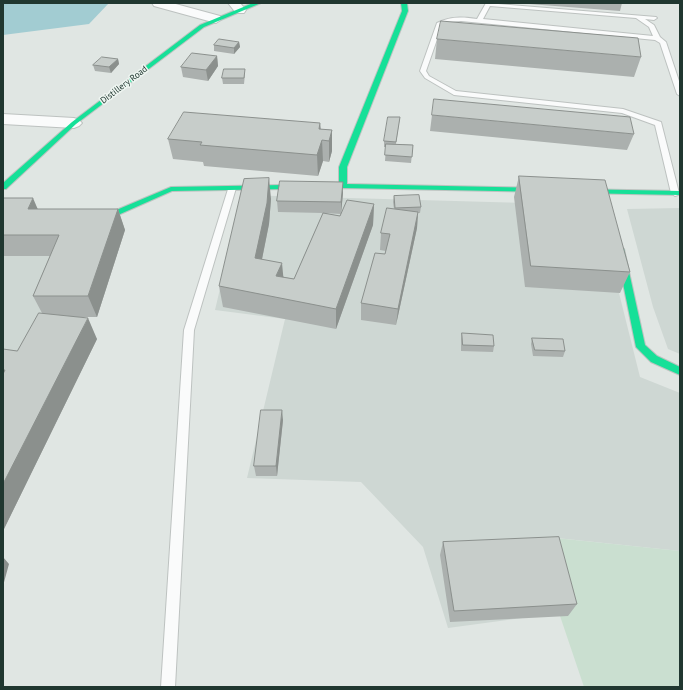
<!DOCTYPE html>
<html>
<head>
<meta charset="utf-8">
<style>
	body { margin:0 }
	#map { position:relative; width:683px; height:690px; overflow:hidden; background:#e0e6e3; font-family:"PT Sans",sans-serif }
	canvas { display:block }
	.frame { position:absolute; inset:0; border:4px solid #203730; pointer-events:none }
</style>
</head>
<body>
<div id="map">
<canvas width="683" height="690"></canvas>
<div class="frame"></div>
</div>
<script>
const ctx = document.querySelector('canvas').getContext('2d');
ctx.lineJoin = 'round';
function paint(path, color) { ctx.fillStyle = color; ctx.fill(path, 'evenodd'); }
function stroke(path, color, width, dash) { ctx.strokeStyle = color; ctx.lineWidth = width; ctx.lineCap = dash ? 'butt' : 'round'; ctx.setLineDash(dash || []); ctx.stroke(path); }
function label(font, color, halo, rows, align = 'center') {
  ctx.font = font + ' "PT Sans",sans-serif'; ctx.lineWidth = 3; ctx.setLineDash([]); ctx.textBaseline = 'middle'; ctx.strokeStyle = halo; ctx.fillStyle = color; for (const [text, x, y, turn = 0] of rows) {
    ctx.save(); ctx.translate(x, y); ctx.rotate((+turn || 0) * Math.PI / 180); ctx.textAlign = isNaN(turn) ? turn : align; if (halo) ctx.strokeText(text, 0, 0); ctx.fillText(text, 0, 0); ctx.restore();
  }
}
paint(new Path2D(`
	M242,195L597,205L640,377L680,393V551L547,537L559,613L448,628L423,547L361,482L247,478L285,319L215,310Z
	M680,208V354L668,349L653,307L627,209Z
	M3,231L90,257L72,340L3,510Z`), '#ced7d3');
paint(new Path2D(`
	M546,537L680,551V687H584L559,613Z`), '#cadfd0');
paint(new Path2D(`
	M3,3H109L89,24L3,35Z`), '#a2ccd2');
const lane = new Path2D(`
	M486,3L656,17L657,18L654,20L645,19L654,25L660,37L666,42L680,84V96L677,94L660,43L655,40L461,21L447,22L442,25L426,71L429,76L456,91L623,109L661,122L679,193L678,195L675,196L671,193L655,125L622,113L454,95L425,78L420,71L437,23C450,16 463,17 477,19ZM490,6L636,18L649,27L653,36L483,19Z
	M229,186H235L236,188L194,330L175,687H161L184,330Z`);
const street = new Path2D(`
	M152,3H172L220,16L222,19L216,23L154,6Z
	M228,3H240L246,10L244,13H236Z
	M3,114L74,118L79,120L82,123L79,126L74,128L3,124Z`);
const fast = new Path2D(`
	M253,3H261L204,27L76,124L6,189H3V183L72,122L200,25Z
	M401,3H407L408,11L347,167V184L545,188L549,190L548,192L343,188L172,191L118,215L87,214L86,212L90,210L114,211L171,187L339,184V167L402,11Z
	M574,189L680,191V195L577,193L573,191Z
	M620,246L624,249L645,345L657,356L680,367V375L651,362L636,347L616,249Z`);
stroke(lane, '#bdc2c0', 2);
stroke(street, '#bdc2c0', 2);
stroke(fast, '#bdc3c0', 2);
paint(lane, '#fafbfb');
paint(street, '#fafbfb');
paint(fast, '#16e098');
paint(new Path2D(`
	M516,3H622L620,11Z
	M437,39L641,57L634,77L435,59Z
	M239,42L240,47L234,54L214,51V45Z
	M217,56L218,66L208,81L183,77L181,67Z
	M118,59L119,64L111,73L95,71L93,65Z
	M245,74L244,84H223L222,78Z
	M432,115L634,134L627,150L430,131Z
	M400,117L396,144L413,145L411,163L385,161L386,147H384V141Z
	M320,123L321,129L332,130V151L329,162L323,161L318,176L204,166L203,162L173,159L168,139Z
	M519,176L630,272L620,293L525,287L514,197Z
	M343,193L341,212L374,204L373,225L336,329L223,307L219,286L271,199L269,224L262,259L284,277L294,279L323,213L278,212L277,201ZM324,213L341,214L340,216Z
	M394,196L421,207L420,213H418L417,228L396,325L361,320V303L385,254L386,251L380,250L381,233L394,209L393,202Z
	M3,198L38,209H118L125,230L97,317H73L97,339L3,531V349L17,351L42,313L33,296L50,256H3Z
	M462,333L494,346L493,352L461,351V339Z
	M532,338L565,351L563,357L533,356L531,344Z
	M283,420L277,476H256L254,466Z
	M443,542L577,604L568,616L450,622L440,555Z`), '#abb0ae');
paint(new Path2D(`
	M239,42L240,47L234,54V48Z
	M217,56L218,66L208,81L206,70Z
	M118,59L119,64L111,73L109,67Z
	M320,123L321,143L322,140L323,161L318,176L317,155L319,129Z
	M332,130V151L329,162V141Z
	M269,178L271,199L269,224L258,279L255,258Z
	M343,182V193L341,214V202Z
	M33,198L42,219L28,209Z
	M374,204L373,225L336,329V309Z
	M118,209L125,230L97,317L88,296Z
	M418,212L417,228L396,325L398,309Z
	M282,263L284,284L276,276Z
	M88,318L97,339L3,531V484Z
	M282,410L283,420L277,476L276,466Z
	M3,557L9,564L3,586Z`), '#8b908d');
const building = new Path2D(`
	M441,21L638,38L641,57L437,39Z
	M219,39L239,42L234,48L214,45Z
	M192,53L217,56L206,70L181,67Z
	M102,57L118,59L109,67L93,65Z
	M224,69H245L244,78H222Z
	M434,99L630,117L634,134L432,115Z
	M184,112L320,123L319,129L332,130L329,141L322,140L317,155L200,145L202,142L168,139Z
	M388,117H400L396,142L384,141Z
	M386,144L413,145L412,157L385,155Z
	M519,176L605,180L630,272L531,266Z
	M269,178L267,203L255,258L282,263L276,276L294,279L323,213L340,216L347,200L374,204L336,309L219,286L244,179Z
	M280,181L343,182L341,202L277,201Z
	M419,195L421,207L395,208L394,196Z
	M3,198H33L28,209H118L88,296H33L59,235H3Z
	M387,208L418,212L398,309L361,303L375,253L385,254L390,234L381,233Z
	M39,313L88,318L3,484V374L5,370H3V349L17,351Z
	M462,333L493,335L494,346L463,345Z
	M532,338L563,339L565,351L535,350Z
	M261,410H282L276,466H254Z
	M559,537L577,604L454,611L443,542Z`);
paint(building, '#c7cdca');
stroke(building, '#8b908d', 1);
label('9px', '#203730', '#eef5f1', [
	["Distillery Road",124,85,-37]
]);
</script>
</body>
</html>
